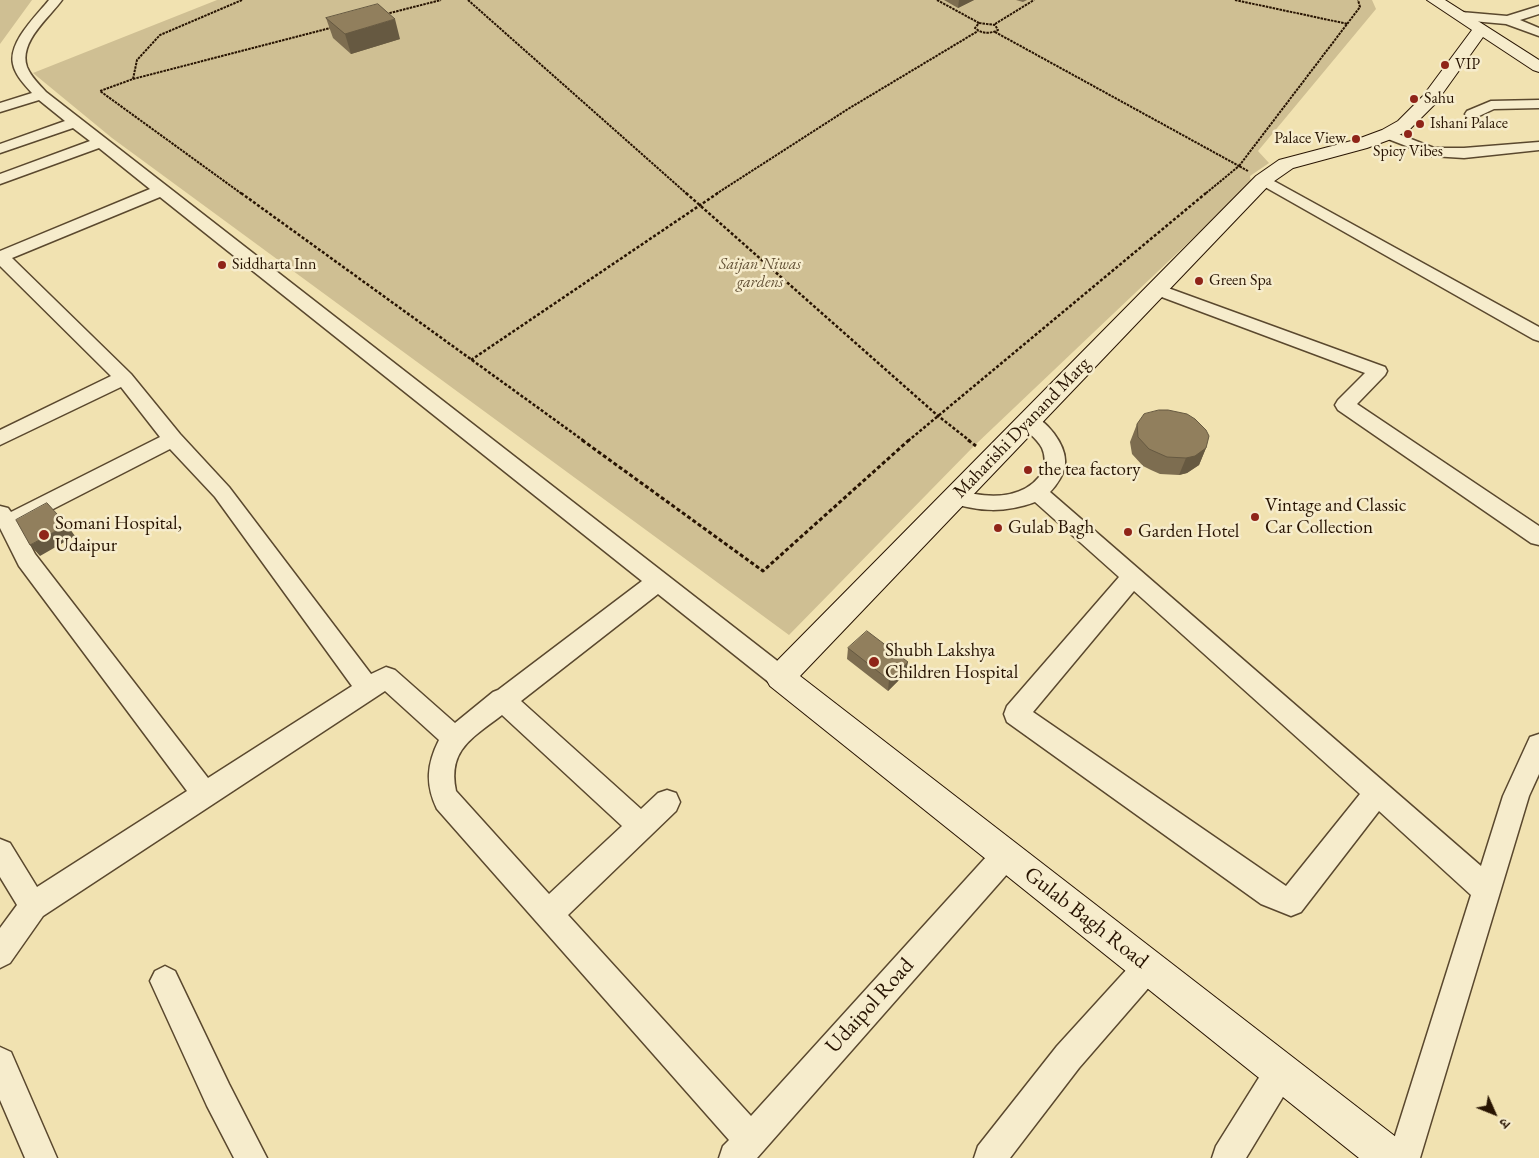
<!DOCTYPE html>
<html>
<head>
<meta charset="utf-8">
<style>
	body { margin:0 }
	#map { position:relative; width:1539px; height:1158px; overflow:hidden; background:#f1e2b1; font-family:"EB Garamond","Noto Serif Devanagari",serif }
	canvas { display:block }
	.north { position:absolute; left:1469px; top:1088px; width:50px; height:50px; -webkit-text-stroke:4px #f6eccc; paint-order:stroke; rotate:134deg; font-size:14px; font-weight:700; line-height:20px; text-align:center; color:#281402 }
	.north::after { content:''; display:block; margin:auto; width:18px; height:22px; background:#281402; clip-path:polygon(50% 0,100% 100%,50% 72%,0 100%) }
</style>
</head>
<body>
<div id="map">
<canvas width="1539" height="1158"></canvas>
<div class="north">उ</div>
</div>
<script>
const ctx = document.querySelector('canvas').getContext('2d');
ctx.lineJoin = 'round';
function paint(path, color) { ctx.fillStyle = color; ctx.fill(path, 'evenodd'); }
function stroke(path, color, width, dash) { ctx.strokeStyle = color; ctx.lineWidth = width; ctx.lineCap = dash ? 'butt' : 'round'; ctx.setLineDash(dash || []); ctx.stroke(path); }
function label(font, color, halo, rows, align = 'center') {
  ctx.font = font + ' "EB Garamond",serif'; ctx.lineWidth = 5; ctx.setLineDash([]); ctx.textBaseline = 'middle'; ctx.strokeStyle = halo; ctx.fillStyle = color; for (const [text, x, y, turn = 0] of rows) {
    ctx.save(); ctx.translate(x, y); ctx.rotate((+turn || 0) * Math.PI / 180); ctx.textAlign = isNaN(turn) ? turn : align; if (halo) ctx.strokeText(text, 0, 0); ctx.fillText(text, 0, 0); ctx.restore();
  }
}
paint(new Path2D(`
	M0,0H32L0,44Z
	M217,0H1372L1376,9L1258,151L1269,163L1250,176L1251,183L975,445L789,635L112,138L33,73Z`), '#cfbf93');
const street = new Path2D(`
	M49,0H62C50,17 18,42 27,67C31,77 39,84 46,92L789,670L792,677L789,684L780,687L771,684L658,594L521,701L641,809L658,793L667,790L676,793L680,802L676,811L568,915L751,1116L996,846L1006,842L1016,846L1020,855L1016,864L757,1158H719L723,1146L729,1140L437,809C425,784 427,764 439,740L385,691L43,916L10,963L0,968V928L17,905L0,877V839L10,843L37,887L187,791L19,566L0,528V506L8,508L11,512L160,437L121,387L0,445V430L111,376L0,266V251L150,189L99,148L0,184V174L90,141L73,128L0,153V144L65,121L39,100L0,112V103L32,93C25,85 15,75 13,64C8,42 37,15 49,0ZM160,197L642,581L498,690L493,692L455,723L395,670L386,667L371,674L229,487L180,434L131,374L12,258ZM170,449L215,497L352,686L208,778L35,554L20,526ZM502,715L622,826L549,894L456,791C447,749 474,737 502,715Z
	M1539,6V14L1520,20L1539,28V36L1506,24L1461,20L1455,16L1461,12L1507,16Z
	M1539,100V108L1494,109L1477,117H1467L1465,114L1467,111L1491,101Z
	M1388,130L1434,148H1464L1539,142V150L1464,158L1432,156L1383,137L1381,134L1383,131Z
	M1263,175L1539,327V341L1533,339L1258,183L1255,180L1258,177Z
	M1157,284L1385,367L1387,371L1385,375L1357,404L1539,526V545L1531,543L1338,410L1335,405L1338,400L1365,373L1151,293L1148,289L1151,285Z
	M1029,414C1046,419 1067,445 1065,464C1064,474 1057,485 1050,492L1481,866L1503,796L1530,737L1539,734V774L1529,796L1420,1158H1388L1471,895L1379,811L1301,912L1291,916L1261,904L1007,722L1004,714L1007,706L1119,577L1035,502C1005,513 979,512 949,502L945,497L949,492C958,489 965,492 975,494C997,498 1024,496 1039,477C1046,469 1046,457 1042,448C1036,437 1025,431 1019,421L1022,416ZM1134,591L1360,794L1286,886L1033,712Z
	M1148,952L1158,957L1163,967L1158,977L1079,1068L1010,1158H974L978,1146L1057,1046L1138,957Z
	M165,966L175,971L229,1084L267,1158H234L207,1106L150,981L155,971Z
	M0,1047L11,1052L57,1158H25L0,1100Z
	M1281,1055L1292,1060L1297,1071L1292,1082L1246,1158H1212L1216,1146L1270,1060Z`);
const secondary = new Path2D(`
	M1427,0H1445L1539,60V72L1533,70L1483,37L1435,104L1410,129L1394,138L1367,148L1293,168L1270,184L800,676L1405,1144L1411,1158H1359L770,686L765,677L770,668L1256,176L1279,160L1355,140L1382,130L1398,121L1423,96L1472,30Z`);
stroke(street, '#5a482e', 3);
stroke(secondary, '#281402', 2);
stroke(new Path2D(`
	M242,0L160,35L137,60L133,79L100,91L242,194
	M468,0L687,194
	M937,0L979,23
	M1235,0L1348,24
	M386,14L441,0
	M979,23L995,25L998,30C990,34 982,34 975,28Z
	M995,24L1034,0
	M995,32L1239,166L1205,194
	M133,79L334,27
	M1248,171L1239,166L1360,7L1358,0
	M716,194L848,109L978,31`), '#281402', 2, [2.5, 1]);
stroke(new Path2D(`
	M241,193L584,441
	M686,193L937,415L970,441
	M471,360L718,193
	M908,441L1206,193`), '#281402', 2.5, [3, 2]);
stroke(new Path2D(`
	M582,440L763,571L909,440
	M968,440L976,446`), '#281402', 3, [4, 2.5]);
paint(street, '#f6eccc');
paint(secondary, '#f6eccc');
paint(new Path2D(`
	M944,0H974L958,8Z
	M1016,0H1027L1023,2Z
	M326,18L400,39L351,54L333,38Z
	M1137,424L1206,448L1199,465L1187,473L1179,475L1160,474L1151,470L1143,466L1132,454L1130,442Z
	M848,648L906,673L888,691L847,659Z`), '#7d6d50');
paint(new Path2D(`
	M959,0H974L958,8Z
	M395,19L400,39L351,54L345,34Z
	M1206,448L1199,465L1187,473L1179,475L1186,458Z
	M67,525L75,536L40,556L30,545Z
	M908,662L906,673L888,691L889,680Z`), '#665941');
const building = new Path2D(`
	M378,4L395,19L345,34L326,18Z
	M1159,410H1168L1187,414L1195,419L1206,430L1209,436L1206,448L1195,456L1186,458L1167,457L1149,449L1138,437L1137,424L1144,414Z
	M47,503L67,525L30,545L16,520Z
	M867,631L908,662L889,680L848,648Z`);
paint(building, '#917f5d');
stroke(building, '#665941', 1);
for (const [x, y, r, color] of [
	[1445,65,5,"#8f2418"],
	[1414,99,5,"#8f2418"],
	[1420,124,5,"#8f2418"],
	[1408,134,5,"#8f2418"],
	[1356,139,5,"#8f2418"],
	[222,265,5,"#8f2418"],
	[1199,281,5,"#8f2418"],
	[1028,470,5,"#8f2418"],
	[1255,517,5,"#8f2418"],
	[998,528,5,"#8f2418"],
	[1128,532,5,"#8f2418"],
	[44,535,6,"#8f2418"],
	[874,662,6,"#8f2418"]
]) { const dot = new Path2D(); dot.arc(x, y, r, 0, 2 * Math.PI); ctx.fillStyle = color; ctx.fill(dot); stroke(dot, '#f6eccc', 2); }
label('16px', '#281402', '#f6eccc', [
	["VIP",1455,65],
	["Sahu",1424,99],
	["Ishani Palace",1430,124],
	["Palace View",1346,139,"right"],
	["Spicy Vibes",1408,152,"center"],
	["Siddharta Inn",232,265],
	["Green Spa",1209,281]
], 'left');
label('italic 16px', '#625035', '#f6eccc', [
	["Saijan Niwas",760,265],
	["gardens",760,283]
]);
label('19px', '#281402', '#f6eccc', [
	["Maharishi Dyanand Marg",1022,428,-46]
]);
label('19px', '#281402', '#f6eccc', [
	["the tea factory",1038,470],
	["Vintage and Classic",1265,506],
	["Car Collection",1265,528],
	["Somani Hospital,",55,524],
	["Udaipur",55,546],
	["Gulab Bagh",1008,528],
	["Garden Hotel",1138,532],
	["Shubh Lakshya",885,651],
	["Children Hospital",885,673]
], 'left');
label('22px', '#281402', '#f6eccc', [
	["Gulab Bagh Road",1086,918,38],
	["Udaipol Road",870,1006,-48]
]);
</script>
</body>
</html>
